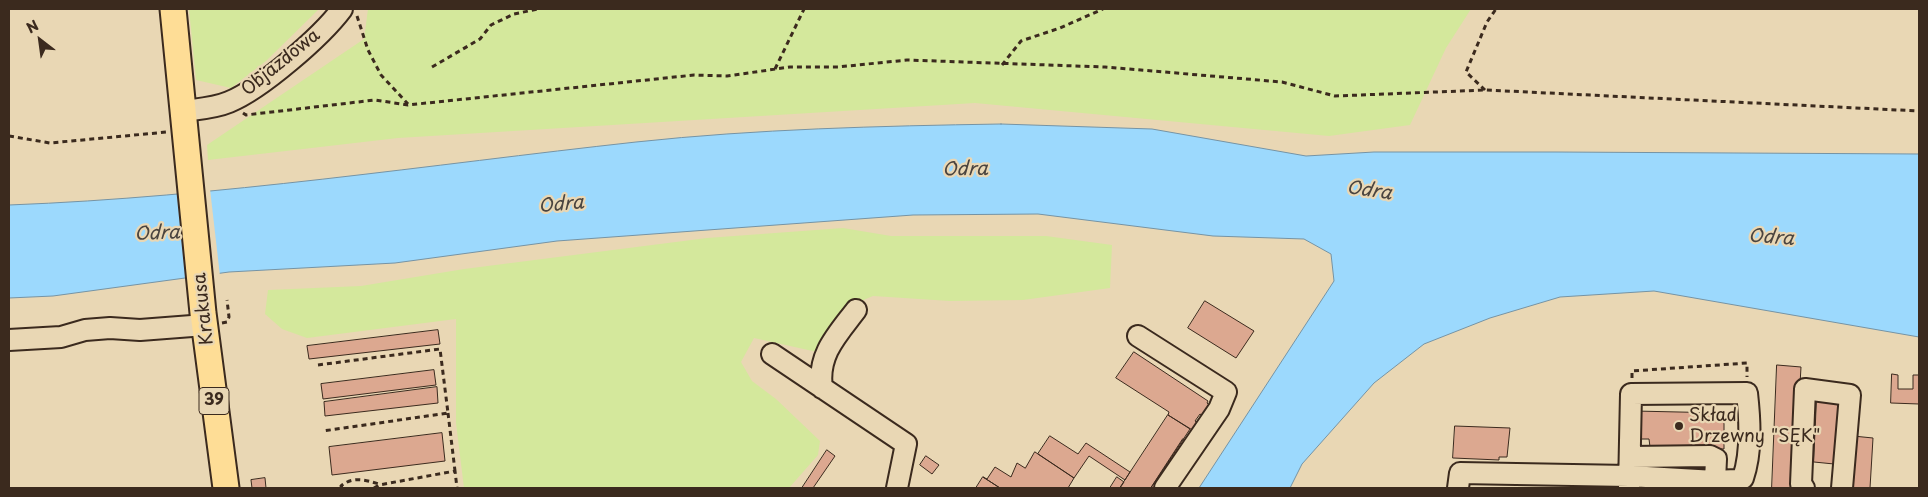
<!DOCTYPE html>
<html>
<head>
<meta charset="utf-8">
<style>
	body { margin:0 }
	#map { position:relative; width:1928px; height:497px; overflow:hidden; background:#e9d7b4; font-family:"Playpen Sans",sans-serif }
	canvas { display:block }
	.frame { position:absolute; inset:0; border:10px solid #3b2a1e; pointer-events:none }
	.north { position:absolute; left:15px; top:15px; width:50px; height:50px; -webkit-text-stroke:4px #e9d7b4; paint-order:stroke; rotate:330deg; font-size:14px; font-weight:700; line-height:20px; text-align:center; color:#3b2a1e }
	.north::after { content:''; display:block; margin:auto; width:18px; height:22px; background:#3b2a1e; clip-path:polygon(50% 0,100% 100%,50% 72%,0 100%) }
</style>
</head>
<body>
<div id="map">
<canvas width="1928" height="497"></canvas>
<div class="frame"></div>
<div class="north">N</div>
</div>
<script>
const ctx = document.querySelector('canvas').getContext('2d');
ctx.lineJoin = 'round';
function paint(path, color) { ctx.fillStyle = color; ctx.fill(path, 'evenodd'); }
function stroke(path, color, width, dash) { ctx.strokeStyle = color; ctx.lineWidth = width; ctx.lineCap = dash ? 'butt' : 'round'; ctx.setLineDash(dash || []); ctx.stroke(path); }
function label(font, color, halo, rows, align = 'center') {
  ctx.font = font + ' "Playpen Sans",sans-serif'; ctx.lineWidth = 4.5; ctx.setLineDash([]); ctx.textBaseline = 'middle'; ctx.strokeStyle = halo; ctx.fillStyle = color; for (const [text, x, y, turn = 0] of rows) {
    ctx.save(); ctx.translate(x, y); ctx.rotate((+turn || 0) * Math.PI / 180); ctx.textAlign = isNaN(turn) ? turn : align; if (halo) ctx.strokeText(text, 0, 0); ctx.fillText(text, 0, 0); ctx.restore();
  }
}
paint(new Path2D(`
	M189,9H319L266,61L231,88L196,80Z
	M368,9H1471L1446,48L1410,125L1329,136L975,103L398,138L208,160L207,145L364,39Z
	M843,228L891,236H1046L1112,245L1110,288L1023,300L950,301L873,296L847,307L817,352L754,338L741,362L752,381L776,399L820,441L818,455L789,488H464L456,423V319L307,338L282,329L265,314L268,290L361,286L464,269L707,238Z`), '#d4e89c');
const water = new Path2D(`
	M1001,124L1152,129L1306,156L1374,152H1556L1919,154V337L1654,291L1560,297L1490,318L1424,344L1374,383L1302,464L1290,488H1199L1334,281L1331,254L1304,239L1213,236L1038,214L913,215L557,241L395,263L229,272L53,296L9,298V205C219,197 427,165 636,142C757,129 879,126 1001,124Z`);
paint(water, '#9cd9fd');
stroke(water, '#7593a4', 1);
paint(new Path2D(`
	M210,189L220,276L187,280L177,191Z`), '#e9d7b4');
const building = new Path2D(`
	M1205,301L1254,331L1236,358L1188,328Z
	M438,330L440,344L309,359L307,346Z
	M1134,352L1208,401L1207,403L1213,408L1206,418L1200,414L1195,421L1199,424L1194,431L1168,415L1169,412L1116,378Z
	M1777,365L1801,367L1794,488H1772Z
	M434,370L436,385L323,399L321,384Z
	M1892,374L1898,375V389H1913V375H1919V404L1891,403Z
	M437,387L438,403L325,416L324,402Z
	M1817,397L1839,399L1834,464L1814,462Z
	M1634,411L1724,413V449L1650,447L1649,439H1633Z
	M1168,415L1190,429L1151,488H1120Z
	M1455,426L1510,428L1507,457H1499V460L1453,458Z
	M442,433L445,461L332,475L329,447Z
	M1050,436L1078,454L1086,443L1130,472L1125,480L1089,456L1074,478L1038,454Z
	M1853,436L1873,438L1870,488H1849Z
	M1183,439L1188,442L1157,488H1151Z
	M827,450L835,456L813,488H802Z
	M1035,452L1074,478L1068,488H1000L983,477L987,479L995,467L1011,477L1017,463L1025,468Z
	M926,456L939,465L932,474L920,465Z
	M983,477L1000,488H976Z
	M1117,477L1124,482L1120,488H1110Z
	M265,478L266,488H252L251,480Z`);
paint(building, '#dca890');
stroke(building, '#3b2a1e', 1);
const minor = new Path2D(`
	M184,111C198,109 215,108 229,102C261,89 321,37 342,9
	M1138,336L1226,392L1219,409L1165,488
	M9,340L61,337L85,330L110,328L140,330L205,325
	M772,354L906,444L897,488
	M822,388C817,355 837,335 856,310
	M1458,488L1460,473L1629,476L1715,481L1714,488
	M1629,488L1631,394L1747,393C1750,420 1752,452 1743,478L1736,480L1715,481L1716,459L1710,456L1631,457
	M1804,488L1801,484L1805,389L1850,395L1842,488`);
const major = new Path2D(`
	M173,9L203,313L226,488`);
stroke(minor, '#3b2a1e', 24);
stroke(major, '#3b2a1e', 29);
stroke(new Path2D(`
	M357,16L368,50L381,75L408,104
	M1002,65L1021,41L1060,28L1103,9
	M432,67L480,39L491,25L514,14L538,9
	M775,69L804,9
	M1485,90L1466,72L1487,22L1496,9
	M243,113L246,115L375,100L408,105L694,75L727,76L790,67H838L907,60L1105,67L1282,82L1335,96L1486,90L1919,111
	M9,136L50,143L167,132
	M222,323L227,322L229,317L227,300
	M318,365L440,349L448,413L323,431
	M1632,378V371L1747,363V377
	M448,413L455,471
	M342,488L341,486C353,476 365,480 379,484
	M374,488L379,485L455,471L457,488`), '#3b2a1e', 3, [5, 4]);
stroke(minor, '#e9d7b4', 20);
stroke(major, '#fedd96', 25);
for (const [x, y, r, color] of [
	[1679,426,5,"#3b2a1e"]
]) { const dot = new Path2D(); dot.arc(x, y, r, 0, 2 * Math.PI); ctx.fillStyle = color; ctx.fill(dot); stroke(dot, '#e9d7b4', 2); }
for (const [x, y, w] of [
	[214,401,30]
]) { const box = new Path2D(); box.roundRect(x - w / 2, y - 13.5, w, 27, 4); ctx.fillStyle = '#e9d7b4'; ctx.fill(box); stroke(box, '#3b2a1e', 1); }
label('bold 16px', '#3b2a1e', null, [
	["39",214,401]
]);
label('18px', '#3b2a1e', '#e9d7b4', [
	["Objazdowa",281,63,-39],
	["Krakusa",204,309,-96]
]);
label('18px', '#3b2a1e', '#e9d7b4', [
	["Skład",1689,416],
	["Drzewny \"SĘK\"",1689,437]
], 'left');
label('italic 19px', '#4a443f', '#e9d7b4', [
	["Odra",965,170,-1],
	["Odra",1369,191,8],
	["Odra",561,205,-5],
	["Odra",157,234,-2],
	["Odra",1771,238,4]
]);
</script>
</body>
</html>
